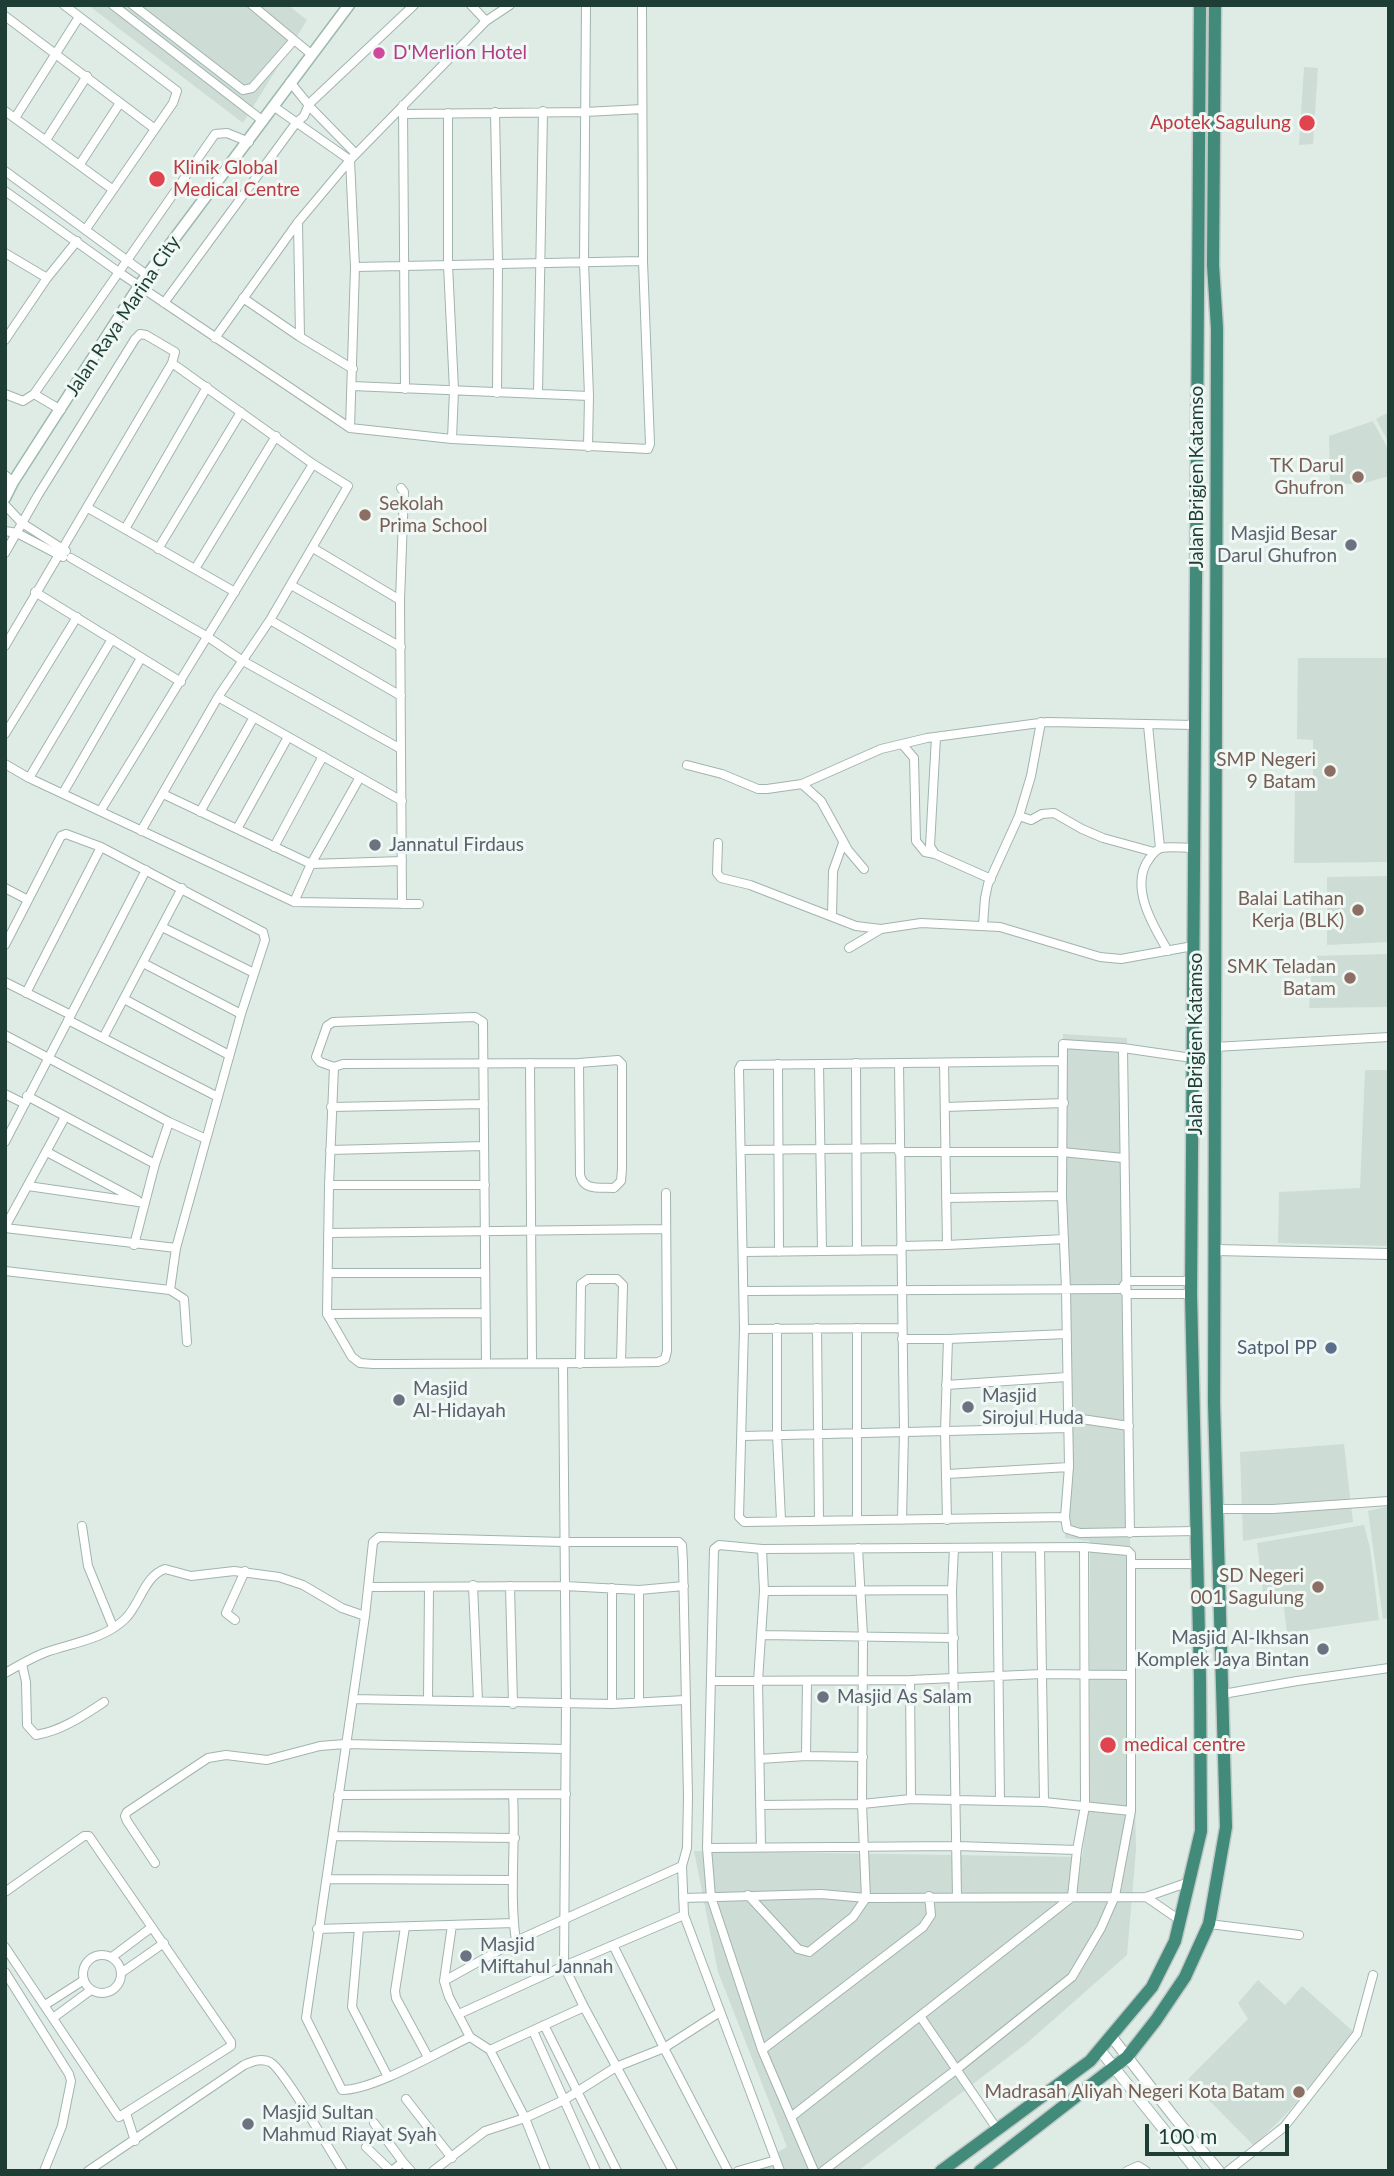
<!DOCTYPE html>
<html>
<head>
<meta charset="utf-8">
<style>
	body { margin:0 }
	#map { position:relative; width:1394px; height:2176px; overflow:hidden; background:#dfece6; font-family:Lato,sans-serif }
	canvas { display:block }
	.frame { position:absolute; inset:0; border:7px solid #1e3e35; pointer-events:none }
	.scale { position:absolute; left:1145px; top:2124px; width:144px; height:32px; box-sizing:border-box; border:4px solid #1e3e35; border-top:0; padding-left:9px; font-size:21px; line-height:24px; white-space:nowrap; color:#1e3e35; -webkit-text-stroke:5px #eff8f4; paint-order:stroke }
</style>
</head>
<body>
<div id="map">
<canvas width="1394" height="2176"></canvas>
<div class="frame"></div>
<div class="scale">100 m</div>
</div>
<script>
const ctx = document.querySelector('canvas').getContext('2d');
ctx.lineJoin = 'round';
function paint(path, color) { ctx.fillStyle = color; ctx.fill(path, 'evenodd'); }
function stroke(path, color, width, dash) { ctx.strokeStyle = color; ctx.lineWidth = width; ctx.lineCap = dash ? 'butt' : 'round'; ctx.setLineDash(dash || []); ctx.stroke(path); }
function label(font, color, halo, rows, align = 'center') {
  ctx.font = font + ' Lato,sans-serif'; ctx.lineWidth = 6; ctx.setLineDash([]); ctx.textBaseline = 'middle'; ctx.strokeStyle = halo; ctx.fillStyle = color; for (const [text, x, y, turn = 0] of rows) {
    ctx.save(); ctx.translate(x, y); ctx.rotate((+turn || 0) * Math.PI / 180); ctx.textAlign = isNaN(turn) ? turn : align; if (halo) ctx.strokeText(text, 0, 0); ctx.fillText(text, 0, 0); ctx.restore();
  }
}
paint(new Path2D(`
	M88,5H288L307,20L243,123Z
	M1304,67L1318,68L1313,144L1299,145Z
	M1389,412V443L1376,419Z
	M1373,421L1389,451V476L1361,484H1330L1329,436Z
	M1298,658H1389V862L1294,863L1295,785L1313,784V740L1297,739Z
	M1389,876V942L1327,945V877Z
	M1389,954V1007L1309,1008L1313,956Z
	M1063,1034L1127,1038L1130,1542L1136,1850L1127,1955L1027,2043L858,2171H743L787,2147L718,1972L694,1851L1082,1857L1090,1797V1541L1065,1538Z
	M1365,1070H1389V1246L1278,1243L1279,1192L1360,1188Z
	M1344,1444L1353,1522L1243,1541L1240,1452Z
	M1389,1506V1618L1383,1619L1368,1511Z
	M1364,1525L1370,1548L1379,1620L1287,1633L1283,1600L1264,1602L1257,1543Z
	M1258,1980L1285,2005L1302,1986L1356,2034L1289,2111L1254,2146L1188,2079L1248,2019L1238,2003Z`), '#cddcd5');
const minor = new Path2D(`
	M64,5L177,91L173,103L86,229
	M113,5L263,121
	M133,5L243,90L252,88L294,40
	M252,5L311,54
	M471,5L486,21
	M586,5L584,262L589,396L588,447
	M5,16L155,129
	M290,82L312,109L356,154
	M403,105L405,389
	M273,106L350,160L355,267L350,428L452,439L648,449L650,444L643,261L642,5
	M5,111L112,189
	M495,112L498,264L497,393
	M448,113V265L454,390L452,439
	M404,114L585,112L642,109
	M15,118L79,17
	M46,140L87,76
	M80,164L120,103
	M5,171L147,275
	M5,191L120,273L350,428
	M298,222L300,337
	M5,253L47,278
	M355,267L643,261
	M243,298L300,337L353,369
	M164,303L296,123L304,116L309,104L414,5
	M215,338L298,222L350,160L486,21L510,5
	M5,340L47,278L77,241
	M352,386L589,396
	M5,394L23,401L34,394L215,134L227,133L249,142
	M34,394L61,410
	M538,394L543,111
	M5,475L13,482
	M401,488L404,492L400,600L402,904
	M5,505L22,523L66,551
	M88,508L235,592
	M125,529L207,387
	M5,531L17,533L63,557
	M313,548L400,600
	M158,549L241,412
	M5,553L38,495L135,339L140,334L146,335L175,352L172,363L5,646
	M71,558L208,637L243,661L401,749
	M195,569L276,436
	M291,585L401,647
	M35,592L181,682
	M270,620L401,696
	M218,697L402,801
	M1148,725L1160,848
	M5,734L77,617
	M936,737L930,846L935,854L991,879
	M902,744L914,758L916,841L925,852L935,854
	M5,764L29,778L294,902L419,904
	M687,765L722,774L758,789H767L802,784L881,749L927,738L1047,722L1195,725
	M29,778L112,639
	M802,784L821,801L848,850L864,869
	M63,793L141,658
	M163,794L311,864L402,861
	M101,810L313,464
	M200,812L254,717
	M1019,816L1031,820L1042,814L1054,813L1082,829L1103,838L1154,852
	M237,829L288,737
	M141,831L218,697L270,620L348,486L313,464L172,363
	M718,843L717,873L721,878L750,885L856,926L881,929
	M274,847L323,756
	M5,888L28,900
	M294,902L311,864L360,777
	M832,916L833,871L843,843
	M983,925L985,898L988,884L1019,816L1031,776L1041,722
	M162,927L254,973
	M5,945L61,836L66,834L101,847L263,932L265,940L241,1014L176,1248L170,1290
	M849,948L881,929L921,923L1000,927L1100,957L1121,959L1193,946
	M1168,951C1153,926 1129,886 1149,859C1152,855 1155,850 1161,848C1170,846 1184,848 1194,848
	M143,963L241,1014
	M5,982L71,1015
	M26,993L101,847
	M124,999L229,1055
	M68,1020L218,1097
	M5,1035L169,1122L206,1139
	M103,1038L182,888
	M1215,1047L1389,1037
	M1123,1048L1130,1533
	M1192,1058L1123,1048L1063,1044L1062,1196L1066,1289L1069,1467L1065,1517L1067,1529L1080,1533L1196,1531
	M1063,1061L741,1065L739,1069L744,1329L739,1517L744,1522L1065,1517
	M530,1063L532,1363
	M579,1063L580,1175C584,1191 599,1187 614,1188L621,1181L622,1169V1064L618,1060L579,1063L343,1064L334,1067L329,1185L327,1314L352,1357L360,1363L373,1364C468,1363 563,1364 658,1362L665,1359L667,1351L666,1193
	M856,1063L857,1251
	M899,1063L904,1432L902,1520
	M778,1064L779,1252
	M819,1064L822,1251
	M334,1067L320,1062L316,1057L327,1026L333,1022L475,1017L483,1022L486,1362
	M5,1094L25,1104
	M27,1096L155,1164
	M331,1107L484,1104
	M945,1107L1064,1103
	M5,1142L146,870
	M330,1150L484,1146
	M742,1150L899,1148
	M47,1152L137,1200
	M899,1152H1062L1123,1158
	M329,1185H485
	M28,1186L145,1203
	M946,1198L1062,1196
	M5,1227L65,1117
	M5,1228L176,1248
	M328,1233L666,1229
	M134,1245L155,1164L169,1122
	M947,1245L1064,1239
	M901,1246L947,1245L944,1063
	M743,1252L901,1250
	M5,1271L170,1290L184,1299L187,1342
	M328,1273H484
	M1124,1285L1128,1281H1192
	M744,1291L1119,1289
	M1125,1292L1128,1294H1191
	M327,1314L485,1313
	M777,1328V1434L781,1520
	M817,1328L819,1520
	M857,1328V1520
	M744,1329L902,1328
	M902,1339H948L945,1432L947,1520
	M948,1339L1067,1334
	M563,1364L566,1704L564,1966L584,2007L673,2171
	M580,1364L581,1284L588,1279H617L623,1285L621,1363
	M946,1385L1067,1377
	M1068,1417L1129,1426
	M743,1436L1068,1428
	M947,1474L1069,1467
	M1219,1509H1273L1389,1501
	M82,1526L88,1566L113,1627
	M954,1548L952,1590L957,1897
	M997,1548L1000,1801
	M1040,1548L1044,1802
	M1131,1564H1196
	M473,1585L478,1701
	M510,1586L513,1704
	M369,1587L565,1586L639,1590L684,1586
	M639,1590V1702
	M764,1591L952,1590
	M235,1620L226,1613L245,1571
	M762,1635L954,1638
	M22,1664L26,1682L27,1725L36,1735C61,1731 83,1716 104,1702
	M5,1673C18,1666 31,1658 44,1653C71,1643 103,1640 125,1619C140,1605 144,1576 165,1569L191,1576L234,1571L279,1577L303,1585L342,1608L365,1616
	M910,1680L911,1799
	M711,1681L910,1680L1042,1674L1131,1675
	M1223,1694L1297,1681L1389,1668
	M353,1699L612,1704L685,1700
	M428,1699L429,1588
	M612,1704V1588
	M806,1756L807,1681
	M760,1759L806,1756L863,1757
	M338,1795L566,1794
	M513,1795C516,1843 509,1893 516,1941
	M760,1805L862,1804L911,1799L1000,1801L1044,1802L1131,1811
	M333,1836L515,1838
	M761,1846L758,1681L764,1591L762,1549
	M707,1848L957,1846L1077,1850
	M155,1863L127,1821L125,1816L127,1812L208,1758L226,1755L267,1760L320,1746L345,1744L565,1749
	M327,1879L513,1880
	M5,1892L84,1836H89L231,2042V2046L119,2117L5,1947
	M748,1895L798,1949L809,1952L853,1917L866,1898L862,1804L863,1636L858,1548
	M1146,1897L1181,1921
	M683,1898L821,1894L866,1898L1146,1897L1189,1882
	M1209,1924L1299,1935
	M452,1925L444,1981L449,1997L470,2037L490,2050L525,2118L546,2171
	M405,1927L395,1991L396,1998L428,2057
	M359,1928L352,2007L388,2077
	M317,1929L514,1923
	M613,1945L664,2048L728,2171
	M83 1974a19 19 0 1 1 38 0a19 19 0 1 1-38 0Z
	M112,1957L152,1927
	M5,1972L69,2074L71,2081L62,2126L44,2171
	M121,1973L164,1943
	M444,1981L516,1941L682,1866
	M45,2005L84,1980
	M459,2014L564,1966L684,1915
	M920,2016L997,2129
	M53,2018L91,1990
	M544,2025L617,2171
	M533,2031L596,2171
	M470,2037C438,2052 374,2090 342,2090L306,2018L365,1616L373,1542L379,1537L564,1542H679L682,1545L683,1563L688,1796L687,1848L682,1866L684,1915L780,2171
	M490,2050L584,2007
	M762,2050L923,1927L931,1915L929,1896
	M406,2099L452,2158
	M126,2113L135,2141
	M791,2117L1072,1897L1077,1850L1085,1806L1084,1547
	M374,2123L403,2162
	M366,2147L390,2170H393L403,2162L411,2171
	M88,2171L244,2065C253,2061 261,2058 270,2062C284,2069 331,2153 343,2171
	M433,2171L485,2131L525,2118L564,2100L616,2067L664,2048L720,2012
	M738,2171L776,2160
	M814,2171L762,2050L711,1897L707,1848L714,1549L719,1545L762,1549L1084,1547L1128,1551L1131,1554V1811L1115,1896L1101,1928L1072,1977L957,2069L823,2171
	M1127,2171L1138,2166L1146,2171
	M1228,2171L1284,2127L1357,2034L1373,1975`);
const tertiary = new Path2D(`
	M1216,1250L1389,1254
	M1111,2036L1174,2117L1219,2171
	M1100,2050L1197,2171`);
const secondary = new Path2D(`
	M5,498L13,482L139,286L349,5`);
const trunk = new Path2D(`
	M941,2171L1090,2061L1152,1987L1175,1941L1201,1831L1200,1679L1191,1294L1200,5
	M980,2171L1127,2057L1156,2020L1185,1977L1209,1924L1226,1827L1214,1403L1217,328L1213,265L1215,5`);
stroke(minor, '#a1b4ad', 10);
stroke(tertiary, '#a1b4ad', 12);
stroke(secondary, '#9cb9af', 13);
stroke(trunk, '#c0c9c6', 15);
stroke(minor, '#fff', 8);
stroke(tertiary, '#fff', 10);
stroke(secondary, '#fff', 10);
stroke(trunk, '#428a7a', 12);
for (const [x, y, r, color] of [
	[379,53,7,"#d1479c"],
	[1307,123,9,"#e0444e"],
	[157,179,9,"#e0444e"],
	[1358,477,7,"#8d6e63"],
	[365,515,7,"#8d6e63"],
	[1351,545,7,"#6b7280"],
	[1330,771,7,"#8d6e63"],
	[375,845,7,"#6b7280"],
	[1358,910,7,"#8d6e63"],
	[1350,978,7,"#8d6e63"],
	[1331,1348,7,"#5c6f8a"],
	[399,1400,7,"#6b7280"],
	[968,1407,7,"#6b7280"],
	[1318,1587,7,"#8d6e63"],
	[1323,1649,7,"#6b7280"],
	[823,1697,7,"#6b7280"],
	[1108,1745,9,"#e0444e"],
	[466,1956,7,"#6b7280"],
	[1299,2092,7,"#8d6e63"],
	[248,2124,7,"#6b7280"]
]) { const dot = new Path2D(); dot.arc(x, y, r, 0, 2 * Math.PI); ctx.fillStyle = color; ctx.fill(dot); stroke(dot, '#eff8f4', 2.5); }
label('19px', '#b23c85', '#eff8f4', [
	["D'Merlion Hotel",393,53]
], 'left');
label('19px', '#be3a42', '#eff8f4', [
	["Apotek Sagulung",1291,123,"right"],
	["Klinik Global",173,168],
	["Medical Centre",173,190],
	["medical centre",1124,1745]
], 'left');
label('19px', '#1e3e35', '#eff8f4', [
	["Jalan Raya Marina City",123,316,-56],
	["Jalan Brigjen Katamso",1197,477,-90],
	["Jalan Brigjen Katamso",1196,1044,-90]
]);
label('19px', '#785e54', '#eff8f4', [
	["TK Darul",1344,466],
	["Ghufron",1344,488],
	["Sekolah",379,504,"left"],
	["Prima School",379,526,"left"],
	["SMP Negeri",1316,760],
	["9 Batam",1316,782],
	["Balai Latihan",1344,899],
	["Kerja (BLK)",1344,921],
	["SMK Teladan",1336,967],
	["Batam",1336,989],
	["SD Negeri",1304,1576],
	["001 Sagulung",1304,1598],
	["Madrasah Aliyah Negeri Kota Batam",1285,2092]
], 'right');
label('19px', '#5b616d', '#eff8f4', [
	["Masjid Besar",1337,534,"right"],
	["Darul Ghufron",1337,556,"right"],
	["Jannatul Firdaus",389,845],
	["Masjid",413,1389],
	["Al-Hidayah",413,1411],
	["Masjid",982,1396],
	["Sirojul Huda",982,1418],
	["Masjid Al-Ikhsan",1309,1638,"right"],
	["Komplek Jaya Bintan",1309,1660,"right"],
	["Masjid As Salam",837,1697],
	["Masjid",480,1945],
	["Miftahul Jannah",480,1967],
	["Masjid Sultan",262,2113],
	["Mahmud Riayat Syah",262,2135]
], 'left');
label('19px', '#4e5e75', '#eff8f4', [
	["Satpol PP",1317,1348]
], 'right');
</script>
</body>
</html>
